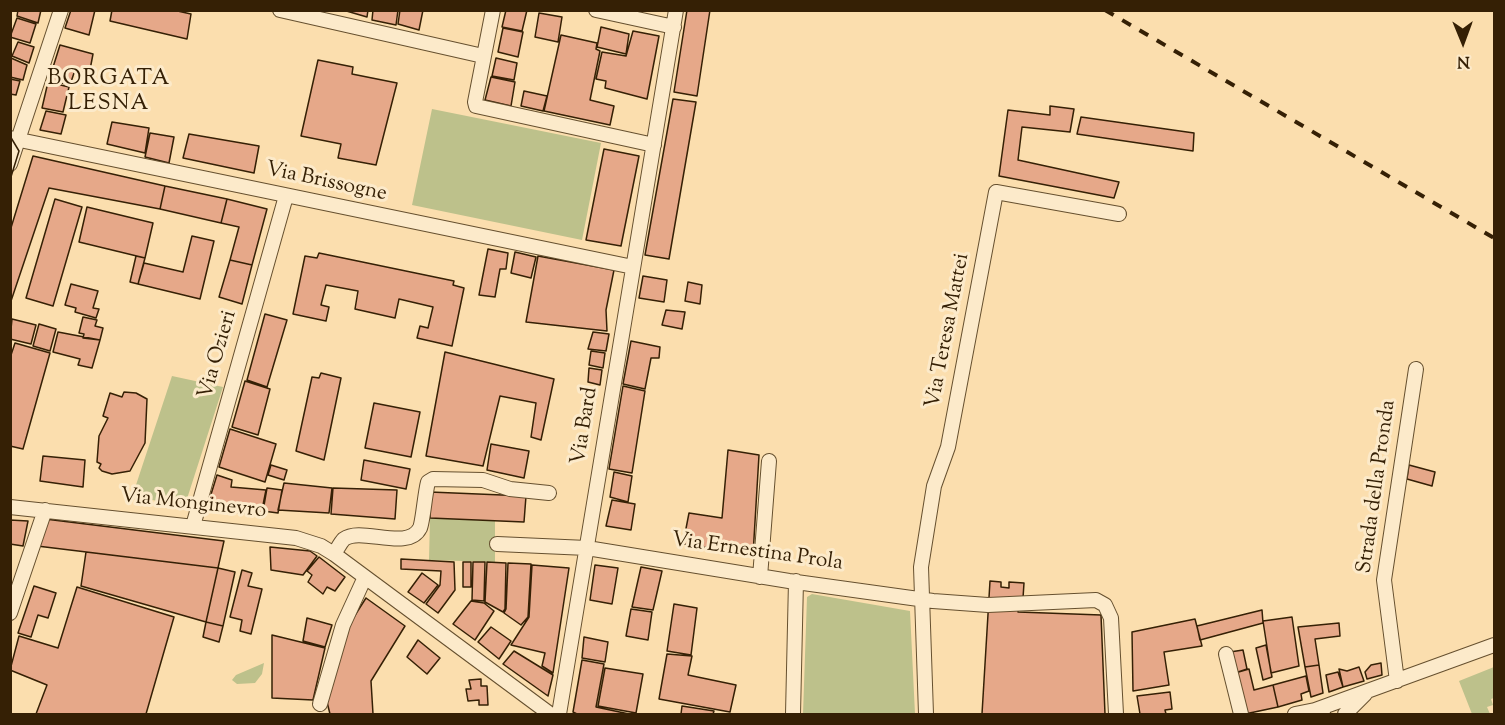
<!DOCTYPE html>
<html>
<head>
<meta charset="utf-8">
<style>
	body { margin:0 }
	#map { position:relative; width:1505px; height:725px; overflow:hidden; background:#fbdeae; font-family:"Sorts Mill Goudy",serif }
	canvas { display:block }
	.frame { position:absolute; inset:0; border:12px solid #352005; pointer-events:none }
	.north { position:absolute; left:1433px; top:12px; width:60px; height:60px; -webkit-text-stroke:4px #fceaca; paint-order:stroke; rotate:179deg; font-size:16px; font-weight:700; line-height:24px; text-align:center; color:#352005 }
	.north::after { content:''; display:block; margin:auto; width:21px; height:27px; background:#352005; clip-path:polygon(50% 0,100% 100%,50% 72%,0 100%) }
</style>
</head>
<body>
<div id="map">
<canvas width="1505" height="725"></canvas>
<div class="frame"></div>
<div class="north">N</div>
</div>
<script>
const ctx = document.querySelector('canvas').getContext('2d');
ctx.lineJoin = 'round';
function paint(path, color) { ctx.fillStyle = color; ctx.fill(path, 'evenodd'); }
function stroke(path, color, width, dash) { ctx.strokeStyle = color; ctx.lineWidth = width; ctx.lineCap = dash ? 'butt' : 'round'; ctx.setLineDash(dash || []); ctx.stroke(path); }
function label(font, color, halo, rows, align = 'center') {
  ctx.font = font + ' "Sorts Mill Goudy",serif'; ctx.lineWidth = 6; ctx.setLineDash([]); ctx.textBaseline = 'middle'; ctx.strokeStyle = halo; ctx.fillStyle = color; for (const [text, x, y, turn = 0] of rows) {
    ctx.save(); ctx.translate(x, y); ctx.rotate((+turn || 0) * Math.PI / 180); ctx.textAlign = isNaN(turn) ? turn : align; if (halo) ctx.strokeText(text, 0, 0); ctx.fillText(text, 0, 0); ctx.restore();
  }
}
paint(new Path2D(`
	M432,109L601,143L582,240L412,205Z
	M172,376L223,387L185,505L132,497Z
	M430,518L495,521V562L429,560Z
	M812,594L910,611L915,714H803L807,597Z
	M264,663L262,674L255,683L237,684L232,680L236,675Z
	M1494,667V698L1491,699L1493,705L1487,707L1490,714H1472L1459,681Z`), '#bdc18b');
const building = new Path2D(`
	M18,10H41L38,23L17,16Z
	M71,10H95L89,35L65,28Z
	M112,10H173L191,14L187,39L110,21Z
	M343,10H368L367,17Z
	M373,10H398L396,25L372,20Z
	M400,10H423L419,30L398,24Z
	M506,10H527L522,31L502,27Z
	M687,10H710L697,96L674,92Z
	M539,13L562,17L558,42L535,37Z
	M17,18L36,24L30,43L10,37Z
	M601,27L629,34L626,54L597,47Z
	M503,28L523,32L518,57L498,52Z
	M633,31L659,36L647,99L605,88L606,81L596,79L602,52L626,56Z
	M561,35L597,43L596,49L600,51L590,100L614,106L610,125L544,111Z
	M18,42L34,47L29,63L12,56Z
	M60,45L93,54L89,75L74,73L70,85L49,80Z
	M11,58L27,65L23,80L10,77Z
	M496,58L517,63L514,80L492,76Z
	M318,60L353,67L352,74L397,83L376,165L338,158L341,144L301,136Z
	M491,77L515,82L511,106L485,100Z
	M10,79L20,81L16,95L10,94Z
	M48,82L69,87L63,112L42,108Z
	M524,91L547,96L543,111L521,106Z
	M673,99L696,102L669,259L645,255Z
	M1050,106L1074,109L1070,132L1022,127L1018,160L1119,182L1114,198L999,176L1008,110L1050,115Z
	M46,111L66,115L61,134L40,130Z
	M1081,117L1194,133L1193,151L1077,134Z
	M112,122L149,128L145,153L107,144Z
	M150,133L174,137L169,163L145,157Z
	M189,134L259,146L254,173L183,158Z
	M604,149L639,156L621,246L586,240Z
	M33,156L165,186L160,209L49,188L10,304V231Z
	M165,186L227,199L221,223L160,209Z
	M55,199L82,207L53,306L26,298Z
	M227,199L267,209L252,265L230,260L239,227L221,223Z
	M87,207L153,223L145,258L79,242Z
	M192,236L214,241L200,299L138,284L144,263L183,272Z
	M488,249L508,253L506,269H500L495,297L479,295Z
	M515,252L536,257L531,278L511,273Z
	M319,253L454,281L453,285L464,288L452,346L417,338L420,326L428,328L433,307L399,299L395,318L355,309L358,291L326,285L321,305L329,307L326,321L293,314L305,256L317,258Z
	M136,256L145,258L138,284L130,282Z
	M538,256L614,270L606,310L607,331L526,322Z
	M230,260L252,265L242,304L219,297Z
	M643,276L667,280L664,302L639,298Z
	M688,282L702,285L700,304L685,301Z
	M71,284L98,291L93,308L99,309L96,318L75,312L76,308L65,305Z
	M666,310L685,312L682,329L662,325Z
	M265,314L287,320L267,387L247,380Z
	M83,317L97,320L95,326L103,328L100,340L83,338L84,334L79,333Z
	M12,319L36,325L31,344L10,339Z
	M39,324L56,329L50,351L33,346Z
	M58,332L100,340L92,368L78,365L80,359L53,352Z
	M593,332L609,334L606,351L588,349Z
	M631,341L660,347L659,358H651L645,389L623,384Z
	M15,343L50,353L23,449L10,446V358Z
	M591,351L605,353L603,368L589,365Z
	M445,352L554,379L541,440L531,437L536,403L500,396L483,466L426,456Z
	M589,368L602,370L600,385L588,382Z
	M321,373L341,378L324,460L296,451L312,377L319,378Z
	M245,381L270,389L258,435L232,427Z
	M623,386L645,391L632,473L609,469Z
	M124,392L136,393L147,399L145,443L130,471L112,474L102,471L99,468L101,464L97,462L99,436L108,418L103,416L110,393L122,397Z
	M374,403L420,412L411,457L365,448Z
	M230,429L276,444L265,482L219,467Z
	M491,444L529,451L524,478L487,470Z
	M728,450L759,455L753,555L683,544L689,513L722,518Z
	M43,456L85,460L83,487L40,481Z
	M364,460L410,469L406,489L361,480Z
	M271,465L287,470L284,480L268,475Z
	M1409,465L1435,472L1432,486L1407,479Z
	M614,472L632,476L628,502L610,497Z
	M217,475L232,480L231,487L266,490L261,515L211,510L208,504Z
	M284,483L332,488L329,513L278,510Z
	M267,488L282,490L278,513L263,511Z
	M333,488L397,490L395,519L331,514Z
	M430,492L526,496L524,522L430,518Z
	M612,500L635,504L631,530L606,526Z
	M45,519L224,541L218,568L37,546Z
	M10,520L28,521L23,546L10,544Z
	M270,547L310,551L317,556L303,575L271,570Z
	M86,552L218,568L206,622L81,586Z
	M319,557L345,577L335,591L327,587L323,594L308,582L312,575L307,571Z
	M401,559L454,562L455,590L438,613L426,604L440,585L441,571L401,569Z
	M463,562H471V587H463Z
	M473,562H485L484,601L472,600Z
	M487,562L506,563L505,609L503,612L485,602Z
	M508,563L531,564L528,617L521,625L504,613L506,609Z
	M532,565L569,568L553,673L542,666L545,653L511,645L529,617Z
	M595,565L618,568L612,604L590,600Z
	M641,567L662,571L653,610L632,607Z
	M218,568L235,572L223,626L206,622Z
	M242,570L252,573L248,586L262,589L251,634L240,631L242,620L230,617Z
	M422,573L438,585L424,603L408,592Z
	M990,581L1001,582V587L1009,588V582L1024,583L1023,598H1019L1018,612L1101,615L1105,714H982Z
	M34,586L56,593L48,618L38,615L31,637L18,633Z
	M77,587L174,617L146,714H36L47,685L10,670L19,636L58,648Z
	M366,598L405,626L371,681L373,714H330L327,702L343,634Z
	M471,601L484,603L494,611L475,640L453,624Z
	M674,604L697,608L691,655L667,651Z
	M631,609L652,612L648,640L626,636Z
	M1262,610L1263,623L1200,640L1197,626Z
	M1292,617L1299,666L1271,673L1263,621Z
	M307,618L332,625L325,647L303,641Z
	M1195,619L1202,646L1164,652L1169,685L1133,691L1132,632Z
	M206,622L223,626L219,642L203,637Z
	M1339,623L1340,636L1315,639L1319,665L1305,667L1298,627Z
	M491,627L511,641L499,659L478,642Z
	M272,635L325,648L313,700L272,698Z
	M584,637L608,642L605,662L582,658Z
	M418,640L440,658L427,674L407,657Z
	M1266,645L1272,677L1263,680L1256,648Z
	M1243,650L1247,669L1235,673L1230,652Z
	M514,651L553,675L548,696L503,664Z
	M667,654L692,656L688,675L736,685L730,712L659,699Z
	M582,660L604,664L596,707L629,714H577L573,712Z
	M1381,663L1382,675L1367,679L1365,672L1371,665Z
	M1319,665L1323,693L1311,697L1305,667Z
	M1359,667L1364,681L1343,687L1339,669L1347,671Z
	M605,668L643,674L636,713L598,706Z
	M1249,669L1254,690L1273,685L1278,707L1245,714L1235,673Z
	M1338,672L1343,687L1329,692L1326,675Z
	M1306,676L1309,691L1301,694L1302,700L1278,707L1273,685Z
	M481,679V686H487L488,705H479V700L468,701L466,689H471L469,680Z
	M1170,692L1172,709L1165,710L1166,714H1140L1137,696Z
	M682,706L714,711L713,714H681Z`);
paint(building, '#e6a889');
stroke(building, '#352005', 1.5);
const minor = new Path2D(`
	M280,10L483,56
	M493,10L475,102L476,106L654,145
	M596,10L674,27
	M10,138L633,267
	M10,164L61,10
	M10,507L296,538L321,546L334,554L550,714
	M193,526L286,196
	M497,544L587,548L789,581L933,601L988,605L1096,600L1105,605L1111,618L1116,714
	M334,554C337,550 340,543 344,539C361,526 408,552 420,528C423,521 425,493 428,482L433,479L483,480L510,489L549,493
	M760,577L769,461
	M10,613L45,510
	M1226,654L1241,714
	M1397,681L1384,580L1416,369
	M320,704L343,625L365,577
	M1315,710L1494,645
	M559,714L676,10
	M793,714L796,581
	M926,714L921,567L934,486L948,447L996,192L1119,214
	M1295,714L1315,710L1323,712
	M1345,714L1365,694`);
stroke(minor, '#66502f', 16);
stroke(minor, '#fceaca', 14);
stroke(new Path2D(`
	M10,136L19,151L10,180`), '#352005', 1.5);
stroke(new Path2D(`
	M1105,10L1494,238`), '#352005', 4, [10, 10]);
label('21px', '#352005', '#fceaca', [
	["Via Brissogne",326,183,12],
	["Via Teresa Mattei",949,331,-79],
	["Via Ozieri",219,355,-74],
	["Via Bard",586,426,-81],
	["Strada della Pronda",1378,487,-82],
	["Via Monginevro",193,505,6],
	["Via Ernestina Prola",757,553,8]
]);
ctx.letterSpacing = '1.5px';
label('22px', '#352005', '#fceaca', [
	["BORGATA",109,80],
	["LESNA",109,105]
]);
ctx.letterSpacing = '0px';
</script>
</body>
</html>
